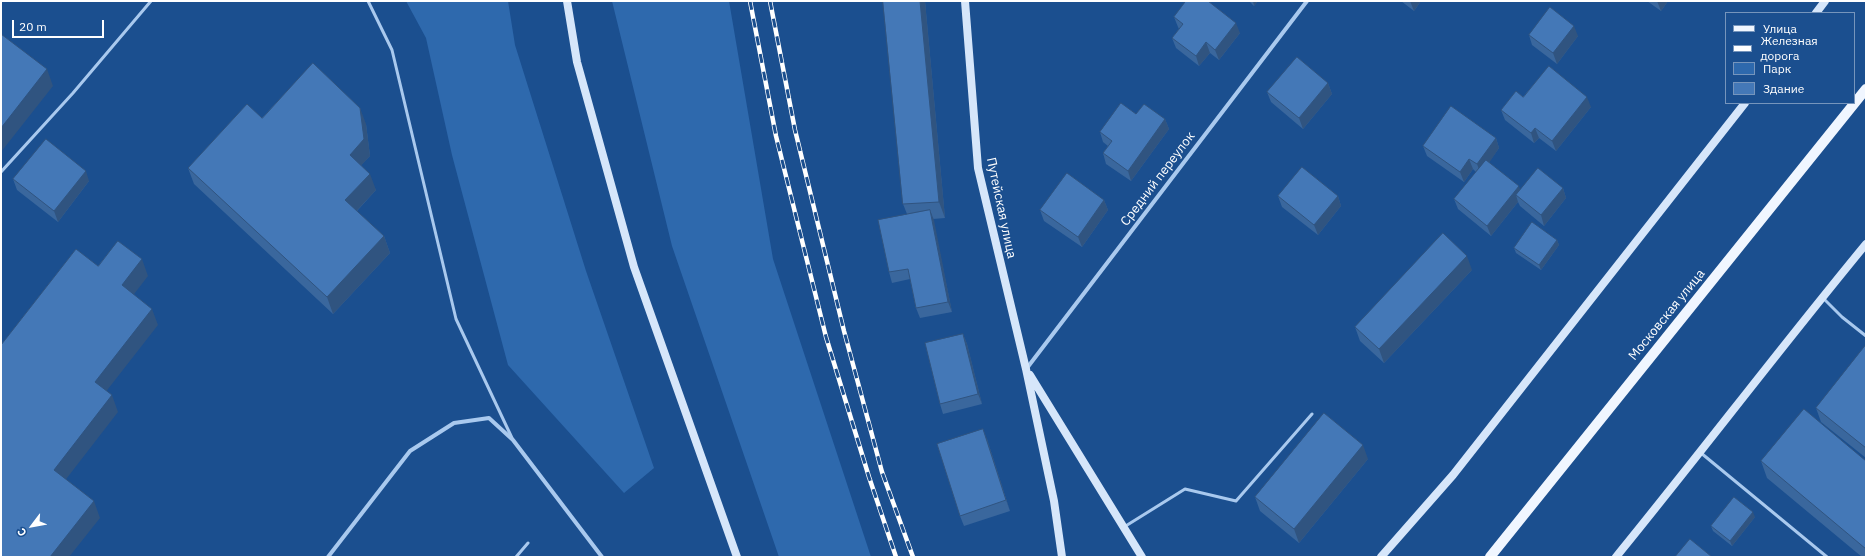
<!DOCTYPE html>
<html>
<head>
<meta charset="utf-8">
<style>
	body { margin:0 }
	#map { position:relative; width:1867px; height:558px; overflow:hidden; background:#1b4f8f; font-family:"IBM Plex Sans",sans-serif }
	canvas { display:block }
	.frame { position:absolute; inset:0; border:2px solid #fff; pointer-events:none }
	.legend { position:absolute; left:1725px; top:12px; width:130px; height:92px; box-sizing:border-box; background:#1b4f8f; border:1px solid #7695bc; margin:0; padding:5px 7px; list-style:none; font-size:12px; color:#fff }
	.legend li { display:flex; align-items:center; gap:8px; height:20px }
	.legend b { width:20px; border:1px solid #7695bc }
	.north { position:absolute; left:12px; top:506px; width:40px; height:40px; -webkit-text-stroke:3px #1b4f8f; paint-order:stroke; rotate:238deg; font-size:11px; font-weight:700; line-height:16px; text-align:center; color:#fff }
	.north::after { content:''; display:block; margin:auto; width:14px; height:18px; background:#fff; clip-path:polygon(50% 0,100% 100%,50% 72%,0 100%) }
	.scale { position:absolute; left:12px; top:20px; width:92px; height:18px; box-sizing:border-box; border:2px solid #fff; border-top:0; padding-left:5px; font-size:12px; line-height:14px; white-space:nowrap; color:#fff; -webkit-text-stroke:3px #1b4f8f; paint-order:stroke }
</style>
</head>
<body>
<div id="map">
<canvas width="1867" height="558"></canvas>
<div class="frame"></div>
<ul class="legend">
<li><b style="height:5px;background:#f0f6ff"></b>Улица</li>
<li><b style="height:5px;background:#fff"></b>Железная дорога</li>
<li><b style="height:11px;background:#2e69ad"></b>Парк</li>
<li><b style="height:11px;background:#4478b7"></b>Здание</li>
</ul>
<div class="north">С</div>
<div class="scale">20 m</div>
</div>
<script>
const ctx = document.querySelector('canvas').getContext('2d');
ctx.lineJoin = 'round';
function paint(path, color) { ctx.fillStyle = color; ctx.fill(path, 'evenodd'); }
function stroke(path, color, width, dash) { ctx.strokeStyle = color; ctx.lineWidth = width; ctx.lineCap = dash ? 'butt' : 'round'; ctx.setLineDash(dash || []); ctx.stroke(path); }
function label(font, color, halo, rows, align = 'center') {
  ctx.font = font + ' "IBM Plex Sans",sans-serif'; ctx.lineWidth = 3; ctx.setLineDash([]); ctx.textBaseline = 'middle'; ctx.strokeStyle = halo; ctx.fillStyle = color; for (const [text, x, y, turn = 0] of rows) {
    ctx.save(); ctx.translate(x, y); ctx.rotate((+turn || 0) * Math.PI / 180); ctx.textAlign = isNaN(turn) ? turn : align; if (halo) ctx.strokeText(text, 0, 0); ctx.fillText(text, 0, 0); ctx.restore();
  }
}
paint(new Path2D(`
	M406,1H508L515,45L586,271L654,468L624,493L508,365L452,155L426,38Z
	M612,1H729L773,259L871,557H779L672,246Z`), '#2e69ad');
stroke(new Path2D(`
	M368,1L392,50L456,319L512,438
	M1,172L73,93L151,1
	M1824,299L1842,317L1866,336
	M1701,453L1827,557
	M1124,527L1185,489L1236,501L1312,414
	M516,557L528,543`), '#a9c9ee', 3);
stroke(new Path2D(`
	M1027,368L1307,1
	M328,557L410,451L454,423L489,418L513,440L602,557`), '#a9c9ee', 4);
stroke(new Path2D(`
	M567,1L577,62L634,267L737,557
	M965,1L978,168L1026,369L1054,501L1062,557
	M1816,13L1825,1
	M1030,375L1142,557
	M1381,557L1453,475L1745,103
	M1616,557C1700,454 1781,347 1866,244`), '#d6e6fa', 8);
stroke(new Path2D(`
	M1490,557L1866,89`), '#f0f6ff', 10);
const rail = new Path2D(`
	M750,1L776,136L826,337L869,477L896,557
	M770,1L795,130L844,331L882,472L913,557`);
stroke(rail, '#fff', 4.5);
stroke(rail, '#1b4f8f', 3, [9]);
paint(new Path2D(`
	M883,1H925L945,218L933,219L952,312L920,318L916,308L910,279L892,283L889,272L907,214L903,204Z
	M1249,1H1258L1254,6Z
	M1401,1H1421L1414,11Z
	M1647,1H1668L1661,11Z
	M1174,17L1240,33L1219,60L1210,53L1199,66L1176,48L1172,38L1179,29L1178,27Z
	M1529,35L1578,36L1557,64L1532,45Z
	M1328,83L1332,94L1303,129L1271,102L1267,92Z
	M1523,97L1591,107L1556,151L1539,138L1534,143L1505,120L1501,110Z
	M1136,114L1165,119L1169,129L1131,181L1106,164L1103,153L1108,146L1103,142L1100,132Z
	M262,118L366,124L370,156L361,165L376,190L357,211L384,236L390,253L333,314L194,184L188,168Z
	M1496,138L1499,148L1489,162L1520,190L1563,188L1566,198L1544,226L1520,206L1518,202L1491,236L1458,209L1454,199L1476,172L1473,169L1464,182L1427,156L1423,146Z
	M13,179L89,181L58,222L17,190Z
	M1278,196H1338L1341,206L1318,235L1282,207Z
	M1104,200L1108,210L1082,247L1044,221L1040,210Z
	M1557,240L1559,245L1541,270L1516,253L1514,248Z
	M1472,270L1384,363L1360,341L1355,327Z
	M963,334L967,344L982,404L943,414L940,404Z
	M1866,347V458L1821,422L1816,408Z
	M987,439L1010,511L964,526L960,516Z
	M1368,459L1299,543L1260,511L1255,497Z
	M1761,461H1866V557H1862L1767,478Z
	M1755,517L1732,546L1713,531L1711,526Z`), '#3a679d');
paint(new Path2D(`
	M920,1H925L945,218L939,202Z
	M1253,1H1258L1254,6Z
	M1410,1H1421L1414,11Z
	M1657,1H1668L1661,11Z
	M1236,23L1240,33L1219,60L1215,50Z
	M1574,26L1578,36L1557,64L1553,53Z
	M1206,42L1210,53L1199,66L1196,56Z
	M47,69L53,86L1,152V128Z
	M1328,83L1332,94L1303,129L1299,118Z
	M1587,97L1591,107L1556,151L1552,141Z
	M360,108L366,124L370,156L356,171L350,155Z
	M1165,119L1169,129L1131,181L1128,171Z
	M1535,128L1539,138L1534,143L1531,133Z
	M1496,138L1499,148L1481,175L1477,164Z
	M1469,159L1473,169L1464,182L1460,172Z
	M86,171L89,181L58,222L54,211Z
	M370,174L376,190L351,217L345,200Z
	M1519,186L1523,197L1516,195L1518,202L1491,236L1487,226Z
	M1563,188L1566,198L1544,226L1541,215Z
	M1338,196L1341,206L1318,235L1314,225Z
	M1104,200L1108,210L1082,247L1078,237Z
	M930,210L934,220L952,312L948,302Z
	M384,236L390,253L333,314L327,297Z
	M1557,240L1559,245L1541,270L1539,265Z
	M1467,256L1472,270L1384,363L1379,349Z
	M142,259L148,276L128,302L122,285Z
	M152,309L158,325L101,398L95,382Z
	M963,334L967,344L982,404L978,394Z
	M112,395L118,412L60,487L54,470Z
	M983,429L987,439L1010,511L1006,500Z
	M1363,445L1368,459L1299,543L1294,529Z
	M94,501L100,518L69,557H50Z
	M1753,512L1755,517L1732,546L1730,541Z`), '#305480');
const building = new Path2D(`
	M883,1H920L939,202L903,204Z
	M1186,1H1208L1236,23L1215,50L1206,42L1196,56L1172,38L1183,24L1174,17Z
	M1550,7L1574,26L1553,53L1529,35Z
	M1,34L47,69L1,128Z
	M1297,57L1328,83L1299,118L1267,92Z
	M313,63L360,108L364,139L350,155L370,174L345,200L384,236L327,297L188,168L247,104L262,118Z
	M1549,66L1587,97L1552,141L1535,128L1531,133L1501,110L1516,91L1523,97Z
	M1121,103L1136,114L1144,104L1165,119L1128,171L1103,153L1112,141L1100,132Z
	M1451,106L1496,138L1477,164L1469,159L1460,172L1423,146Z
	M46,139L86,171L54,211L13,179Z
	M1486,160L1519,186L1487,226L1454,199Z
	M1302,167L1338,196L1314,225L1278,196Z
	M1538,168L1563,188L1541,215L1516,195Z
	M1067,173L1104,200L1078,237L1040,210Z
	M930,210L948,302L916,308L908,269L889,272L878,220Z
	M1532,222L1557,240L1539,265L1514,248Z
	M1443,233L1467,256L1379,349L1355,327Z
	M118,241L142,259L122,285L152,309L95,382L112,395L54,470L94,501L50,557H1V345L76,249L98,266Z
	M963,334L978,394L940,404L925,343Z
	M1865,346L1866,347V448L1816,408Z
	M1804,409L1866,461V549L1761,461Z
	M1324,413L1363,445L1294,529L1255,497Z
	M983,429L1006,500L960,516L937,444Z
	M1734,497L1753,512L1730,541L1711,526Z
	M1690,539L1712,557H1675Z`);
paint(building, '#4478b7');
stroke(building, '#305480', 1);
label('13px', '#fff', '#1b4f8f', [
	["Средний переулок",1158,179,-53],
	["Путейская улица",1001,208,78],
	["Московская улица",1667,315,-51]
]);
</script>
</body>
</html>
